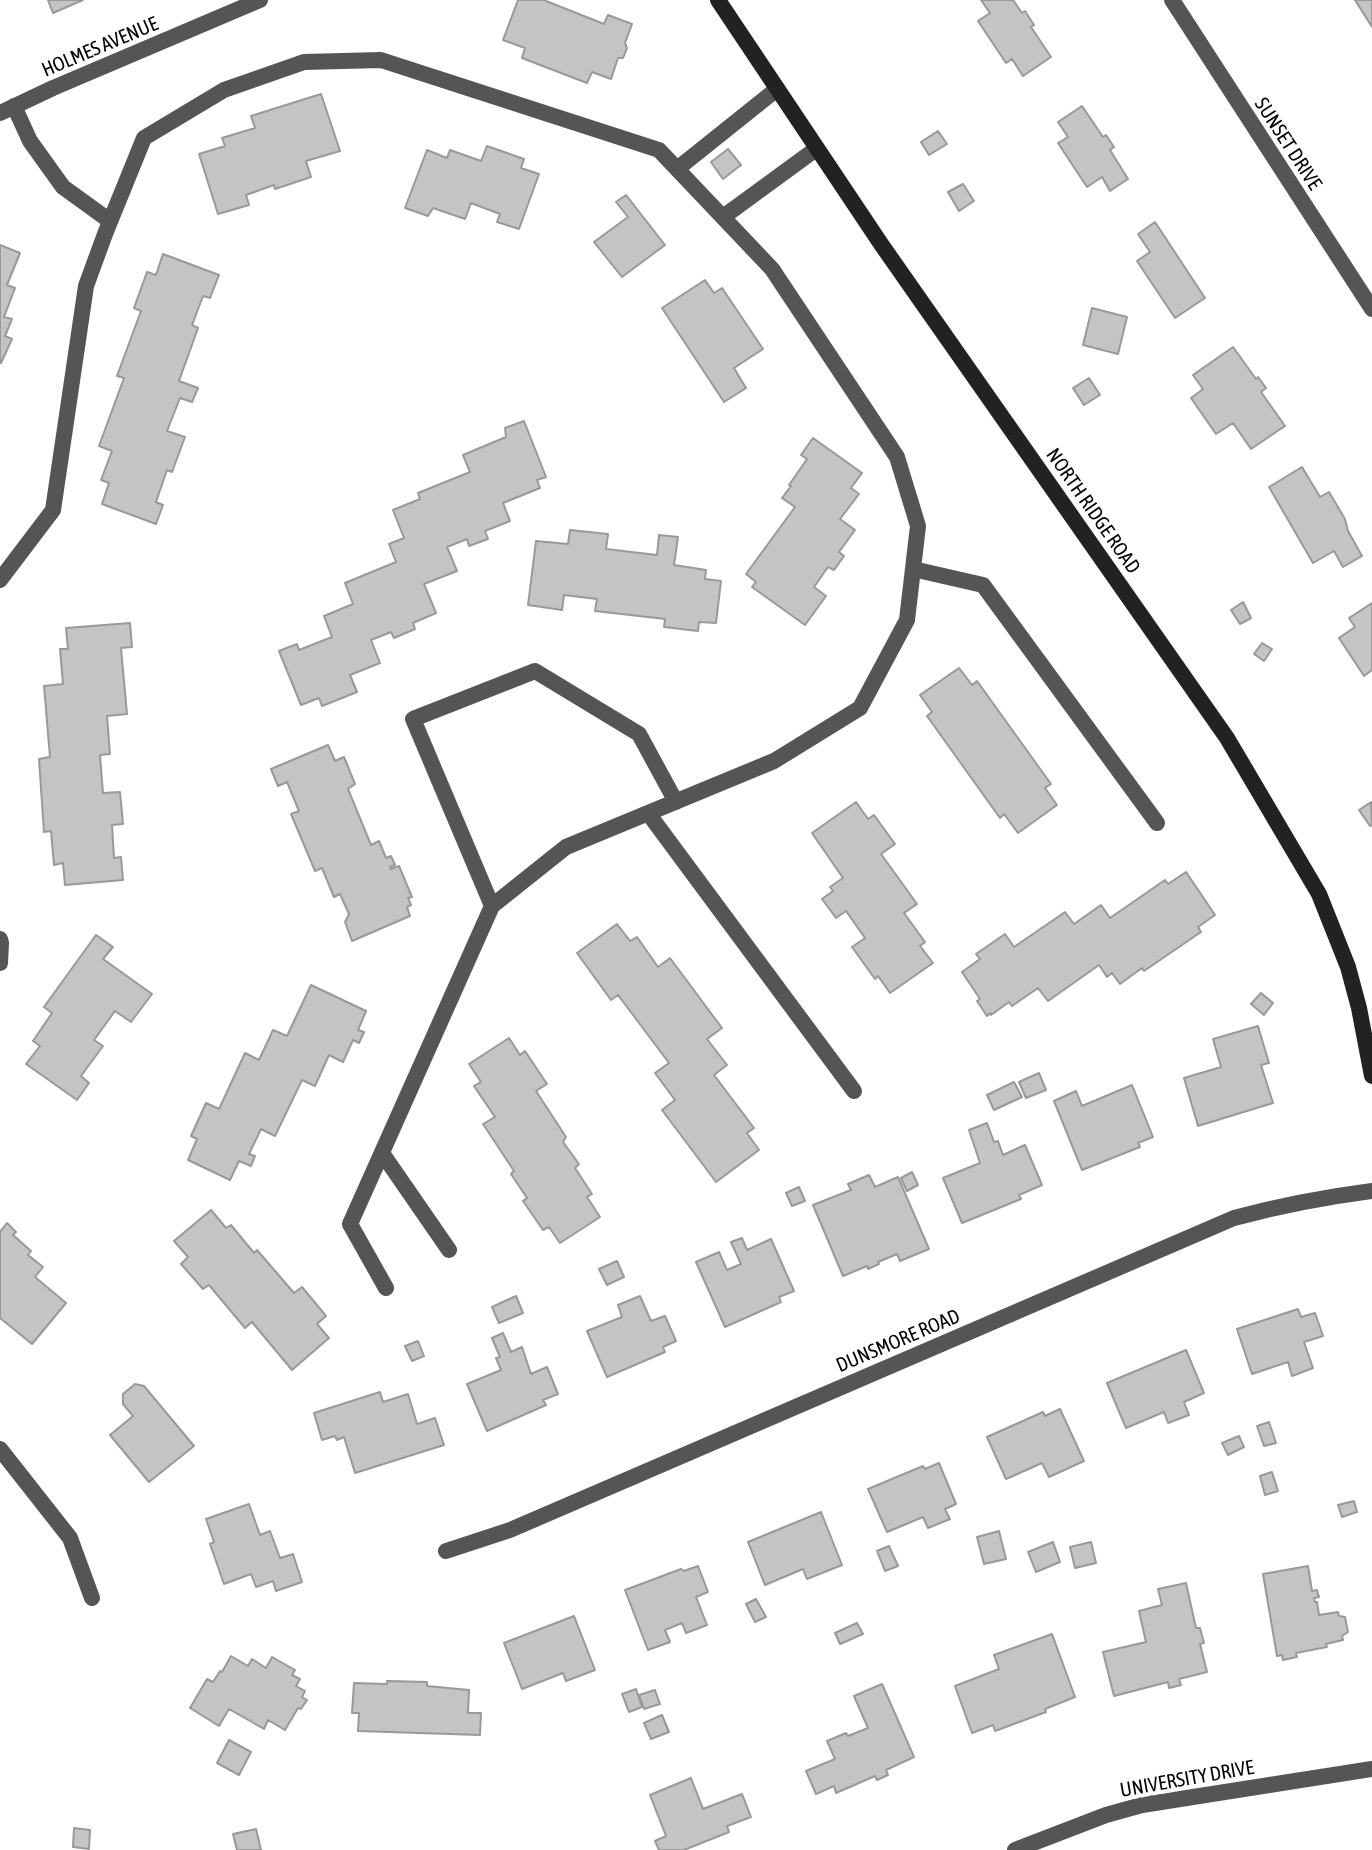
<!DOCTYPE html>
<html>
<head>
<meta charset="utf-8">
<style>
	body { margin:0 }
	canvas { display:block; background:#fff }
</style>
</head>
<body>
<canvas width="1372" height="1850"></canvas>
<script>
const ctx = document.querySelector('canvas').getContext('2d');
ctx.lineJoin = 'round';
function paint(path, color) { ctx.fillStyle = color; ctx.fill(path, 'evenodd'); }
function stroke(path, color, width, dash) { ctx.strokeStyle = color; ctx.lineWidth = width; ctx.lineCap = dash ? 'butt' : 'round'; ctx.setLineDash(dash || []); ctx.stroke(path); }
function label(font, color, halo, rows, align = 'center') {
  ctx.font = font + ' "Asap Condensed",sans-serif'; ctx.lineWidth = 8; ctx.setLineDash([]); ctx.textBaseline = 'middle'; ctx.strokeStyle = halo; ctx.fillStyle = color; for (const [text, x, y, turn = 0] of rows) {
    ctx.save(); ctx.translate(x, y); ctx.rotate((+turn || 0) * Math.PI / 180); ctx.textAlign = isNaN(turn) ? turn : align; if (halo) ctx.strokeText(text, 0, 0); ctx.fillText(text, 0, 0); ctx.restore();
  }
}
const building = new Path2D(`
	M48,0H83L53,13Z
	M518,0H546V1L604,24L608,15L632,24L625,43L627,48L623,58H618L611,79L592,72L587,83L522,58L525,48L503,40Z
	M981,0H1013L1022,13L1025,11L1034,25L1031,27L1051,57L1023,76L1012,59L1006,63L978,21L990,13Z
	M1355,0H1372V27Z
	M321,94L340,151L306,161L311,177L275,189L274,185L246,195L249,205L218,214L199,154L225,146L222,138L255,128L251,116Z
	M1082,106L1103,137L1106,135L1114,147L1110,150L1128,179L1110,191L1102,177L1087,187L1058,143L1068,137L1058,122Z
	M938,131L947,144L929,155L921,142Z
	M487,146L524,159L521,168L539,174L519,229L497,222L500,214L471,203L465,219L433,208L428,216L405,208L427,150L447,158L450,150L481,161Z
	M728,149L741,165L723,179L711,162Z
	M963,184L974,201L959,211L948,192Z
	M626,195L665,245L622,277L594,242L628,217L616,202Z
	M1155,222L1205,298L1175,318L1137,261L1150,252L1138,234Z
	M0,245L20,253L7,285L15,288L4,317L12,319L5,336L12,339L1,363H0Z
	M163,254L219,275L210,298L203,296L192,325L198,328L179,381L198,388L192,402L180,398L167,431L185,437L172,472L167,470L156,502L163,505L156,524L102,504L109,483L101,480L112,451L99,446L124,378L117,376L141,311L134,308L147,272L156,275Z
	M705,280L714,293L722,288L763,349L734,368L746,388L724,402L662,308Z
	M1092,308L1127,317L1118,354L1083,345Z
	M1233,347L1256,379L1258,377L1266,388L1261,392L1285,426L1251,449L1233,423L1216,434L1191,398L1203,389L1193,375Z
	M1089,378L1100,395L1084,405L1073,388Z
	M524,421L546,477L537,480L540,488L503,503L510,521L485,531L488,539L469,546L467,539L447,547L457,571L424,584L436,613L413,623L415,629L394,638L391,632L371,640L380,663L350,675L357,692L322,706L319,698L301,705L279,651L297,644L299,650L332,637L324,616L353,604L345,583L396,562L389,544L404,538L393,510L420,499L418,493L470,472L463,455L506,437L505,428Z
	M813,438L862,473L851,488L859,494L840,519L855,530L839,552L844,556L834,570L828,567L814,587L826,596L805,625L752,587L756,582L746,574L795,507L782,498L791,486L789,485L807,459L801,455Z
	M1302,467L1320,497L1329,492L1345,519L1348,531L1362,556L1343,567L1334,551L1313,563L1269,487Z
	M570,530L608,534L606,549L657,555L659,535L678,537L674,565L706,570L705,579L721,581L716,623L699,622L698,631L664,627L665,619L595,611L597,599L564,595L562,610L528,605L536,541L568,544Z
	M1243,602L1251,618L1240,624L1231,610Z
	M1372,603V670L1364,676L1339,638L1355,627L1349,618Z
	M130,623L132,647L121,648L127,714L107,716L110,754L100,755L103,793L120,792L123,824L112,825L114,858L121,857L123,880L65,885L63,863L54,865L51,831L44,832L39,759L50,757L44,686L63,684L60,649H68L66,628Z
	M1262,643L1272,649L1264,661L1254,654Z
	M959,668L972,685L977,681L1051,784L1045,788L1057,805L1018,833L1004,814L1000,818L927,716L932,712L920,695Z
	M328,745L335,761L344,757L355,784L348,789L371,845L379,841L386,858L391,856L395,865L390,867L391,869L399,866L412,897L408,898L411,905L407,907L410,916L352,941L345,922L349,914L340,894L334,897L322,868L315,871L291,814L299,811L287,782L278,786L271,769Z
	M856,802L868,819L874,815L895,844L881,854L917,904L904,913L925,942L920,946L933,963L890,993L878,976L875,979L852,947L865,938L846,911L836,918L822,899L833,891L830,887L843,878L812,833Z
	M1371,802L1372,825L1370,826L1359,810Z
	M1186,872L1215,915L1198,927L1201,932L1144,971L1142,968L1120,984L1112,973L1107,977L1099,965L1048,1001L1038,988L1012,1006L1009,1002L991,1015L990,1013L987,1016L977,1001L980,999L962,972L980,959L976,954L1005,934L1014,947L1065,912L1074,924L1101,905L1110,918L1165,880L1168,884Z
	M617,924L630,941L637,937L658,967L670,958L722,1028L707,1039L727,1065L714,1075L754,1128L747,1133L759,1150L716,1182L662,1110L675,1100L655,1073L669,1063L618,995L611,1000L577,953Z
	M96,935L113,947L103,959L152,994L131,1022L115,1011L94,1040L103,1046L81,1076L89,1083L77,1100L26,1064L40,1046L33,1041L52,1013L44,1007Z
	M311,985L366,1011L358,1030L364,1032L359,1043L353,1040L343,1062L329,1055L315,1086L302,1080L275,1136L261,1129L249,1154L255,1156L251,1166L239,1161L230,1180L188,1160L197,1139L191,1136L206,1103L219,1109L245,1053L259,1060L273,1030L287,1036Z
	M1261,993L1273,1003L1264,1015L1251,1004Z
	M1258,1026L1269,1063L1261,1065L1273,1103L1198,1126L1184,1078L1221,1067L1213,1039Z
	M509,1038L520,1055L525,1051L547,1084L536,1091L566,1137L563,1142L579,1164L575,1168L592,1194L587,1197L600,1217L560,1243L549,1227L543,1230L523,1201L527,1198L511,1174L514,1171L483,1124L495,1117L474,1086L481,1082L469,1064Z
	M1039,1073L1046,1090L1026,1098L1019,1082Z
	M1014,1082L1022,1097L994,1110L987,1095Z
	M1132,1085L1153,1137L1138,1143L1140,1147L1082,1170L1054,1101L1076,1091L1082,1106Z
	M987,1123L994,1142L998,1141L1003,1155L1025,1145L1042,1185L1019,1195L1021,1199L962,1223L943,1178L980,1163L969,1130Z
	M912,1172L918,1185L907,1191L901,1178Z
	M869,1175L875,1187L898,1177L929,1249L900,1261L897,1254L878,1262L879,1264L868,1269L867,1266L843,1276L813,1205L851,1190L848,1184Z
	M799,1187L805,1201L792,1206L786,1193Z
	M211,1210L226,1228L231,1225L254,1253L257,1250L294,1293L302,1287L326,1316L317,1324L329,1338L292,1370L252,1322L245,1328L209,1285L203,1289L181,1264L188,1257L174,1241Z
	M7,1223L16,1232L13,1235L31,1251L28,1255L43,1267L35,1277L66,1303L32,1344L0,1318V1232Z
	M742,1238L747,1250L771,1239L794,1291L779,1297L781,1302L725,1327L696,1262L719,1252L727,1270L741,1264L731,1242Z
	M617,1261L624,1277L607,1285L599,1269Z
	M516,1296L523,1313L499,1323L492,1307Z
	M640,1296L651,1321L665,1316L676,1341L663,1347L665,1352L607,1377L587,1331L622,1317L618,1305Z
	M1298,1309L1301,1317L1315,1313L1323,1336L1304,1342L1313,1368L1292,1376L1288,1362L1252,1374L1237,1329Z
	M503,1333L511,1352L522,1347L531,1374L547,1367L558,1394L543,1400L546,1405L487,1431L467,1384L501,1370L496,1358L500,1357L492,1338Z
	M418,1341L424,1356L412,1361L405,1346Z
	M1186,1350L1204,1393L1184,1402L1189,1415L1168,1423L1164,1412L1126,1428L1107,1383Z
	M135,1384L144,1386L194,1446L149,1482L110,1435L133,1416L123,1404V1394Z
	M380,1392L383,1402L408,1394L417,1424L435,1418L444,1445L355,1473L344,1437L337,1440L335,1436L322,1440L314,1413Z
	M1060,1409L1084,1461L1049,1477L1042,1463L1006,1479L987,1437L1043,1412L1045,1416Z
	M1269,1422L1276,1443L1264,1446L1257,1426Z
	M1239,1436L1244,1447L1228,1455L1222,1443Z
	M939,1463L956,1504L945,1509L950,1519L928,1528L923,1517L887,1532L868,1489L923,1466L925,1469Z
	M1272,1472L1278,1491L1265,1495L1260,1476Z
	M1354,1501L1357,1512L1342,1517L1338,1505Z
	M249,1504L260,1535L270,1531L280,1558L293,1554L302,1582L276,1591L273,1581L256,1587L251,1574L224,1584L210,1544L214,1542L206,1519Z
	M821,1512L842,1565L807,1579L803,1569L765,1585L748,1542Z
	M999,1531L1006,1559L984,1564L977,1537Z
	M1053,1542L1060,1562L1036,1572L1028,1552Z
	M1091,1542L1096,1563L1075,1568L1070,1547Z
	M889,1546L898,1566L885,1571L877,1551Z
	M698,1566L708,1592L696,1597L707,1625L686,1633L682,1623L665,1630L670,1642L648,1650L625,1590L681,1569L684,1571Z
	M1308,1566L1312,1591L1317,1590L1319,1597L1314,1598L1315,1602H1317L1319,1615L1338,1612L1339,1616L1345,1617L1348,1632L1342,1636L1343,1640L1326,1644L1327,1647L1296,1653L1297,1657L1283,1660L1282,1655L1277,1656L1263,1574Z
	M1186,1583L1196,1628H1200L1204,1643L1200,1644L1207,1672L1179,1679L1181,1685L1169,1688L1168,1682L1114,1696L1103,1652L1146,1642L1139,1611L1162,1605L1158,1589Z
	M756,1599L766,1617L755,1622L746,1604Z
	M574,1616L595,1670L566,1681L563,1673L522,1689L504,1643Z
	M857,1623L863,1634L840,1644L835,1633Z
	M1052,1634L1075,1697L1045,1709L1046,1712L995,1731L993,1725L972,1733L955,1686L999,1669L994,1655Z
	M231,1656L248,1666L252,1659L266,1668L272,1657L295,1670L292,1675L300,1679L296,1686L305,1691L302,1697L307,1700L301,1709L298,1708L285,1730L268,1720L264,1729L229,1709L219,1726L190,1708L207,1679L213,1682L220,1671L222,1672Z
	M387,1681L427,1682V1686L469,1690L468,1713H481L480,1735L358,1731L359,1713H352L354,1683L387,1684Z
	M882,1684L914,1757L886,1770L888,1775L877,1780L875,1776L836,1793L834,1786L816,1794L806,1771L835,1759L827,1741L846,1733L848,1736L868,1728L854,1696Z
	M636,1689L642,1707L629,1712L622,1694Z
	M655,1690L660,1704L644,1709L639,1695Z
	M662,1715L669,1732L651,1739L644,1723Z
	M229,1740L251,1752L239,1775L217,1763Z
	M691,1778L703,1809L742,1794L751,1817L727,1826L729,1832L684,1850H659L655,1841L666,1836L650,1795Z
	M74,1828L90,1830L89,1849L73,1847Z
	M256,1829L261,1850H237L233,1834Z`);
paint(building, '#c4c4c4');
stroke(building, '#999', 2);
stroke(new Path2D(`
	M1172,0L1372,309
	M14,106L30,141L63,187L110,221
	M0,113L53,88L260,0
	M677,169L777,89
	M723,217L816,149
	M913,569L983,585L1157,823
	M0,580L53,510L86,286L105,234L144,138L224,90L304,62L381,60L659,150L772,269L897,457L918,526L907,620L860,708L774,761L566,847L492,906L350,1224L386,1288
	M648,813L854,1091
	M492,906L413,719L535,671L639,734L676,802
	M0,939L1,943L0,963
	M382,1153L449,1250
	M0,1449L70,1538L92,1598
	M446,1551L510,1530L1234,1218C1279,1206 1326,1197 1372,1191
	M1015,1850L1106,1815L1142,1805L1372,1769`), '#555', 16);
stroke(new Path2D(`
	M718,0L881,244L1227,738L1319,894L1348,967L1359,1008L1372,1076`), '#222', 16);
label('20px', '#000', '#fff', [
	["HOLMES AVENUE",100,47,-23],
	["SUNSET DRIVE",1288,144,57],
	["NORTH RIDGE ROAD",1093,511,55],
	["DUNSMORE ROAD",898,1341,-23],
	["UNIVERSITY DRIVE",1187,1779,-10]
]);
</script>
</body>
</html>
